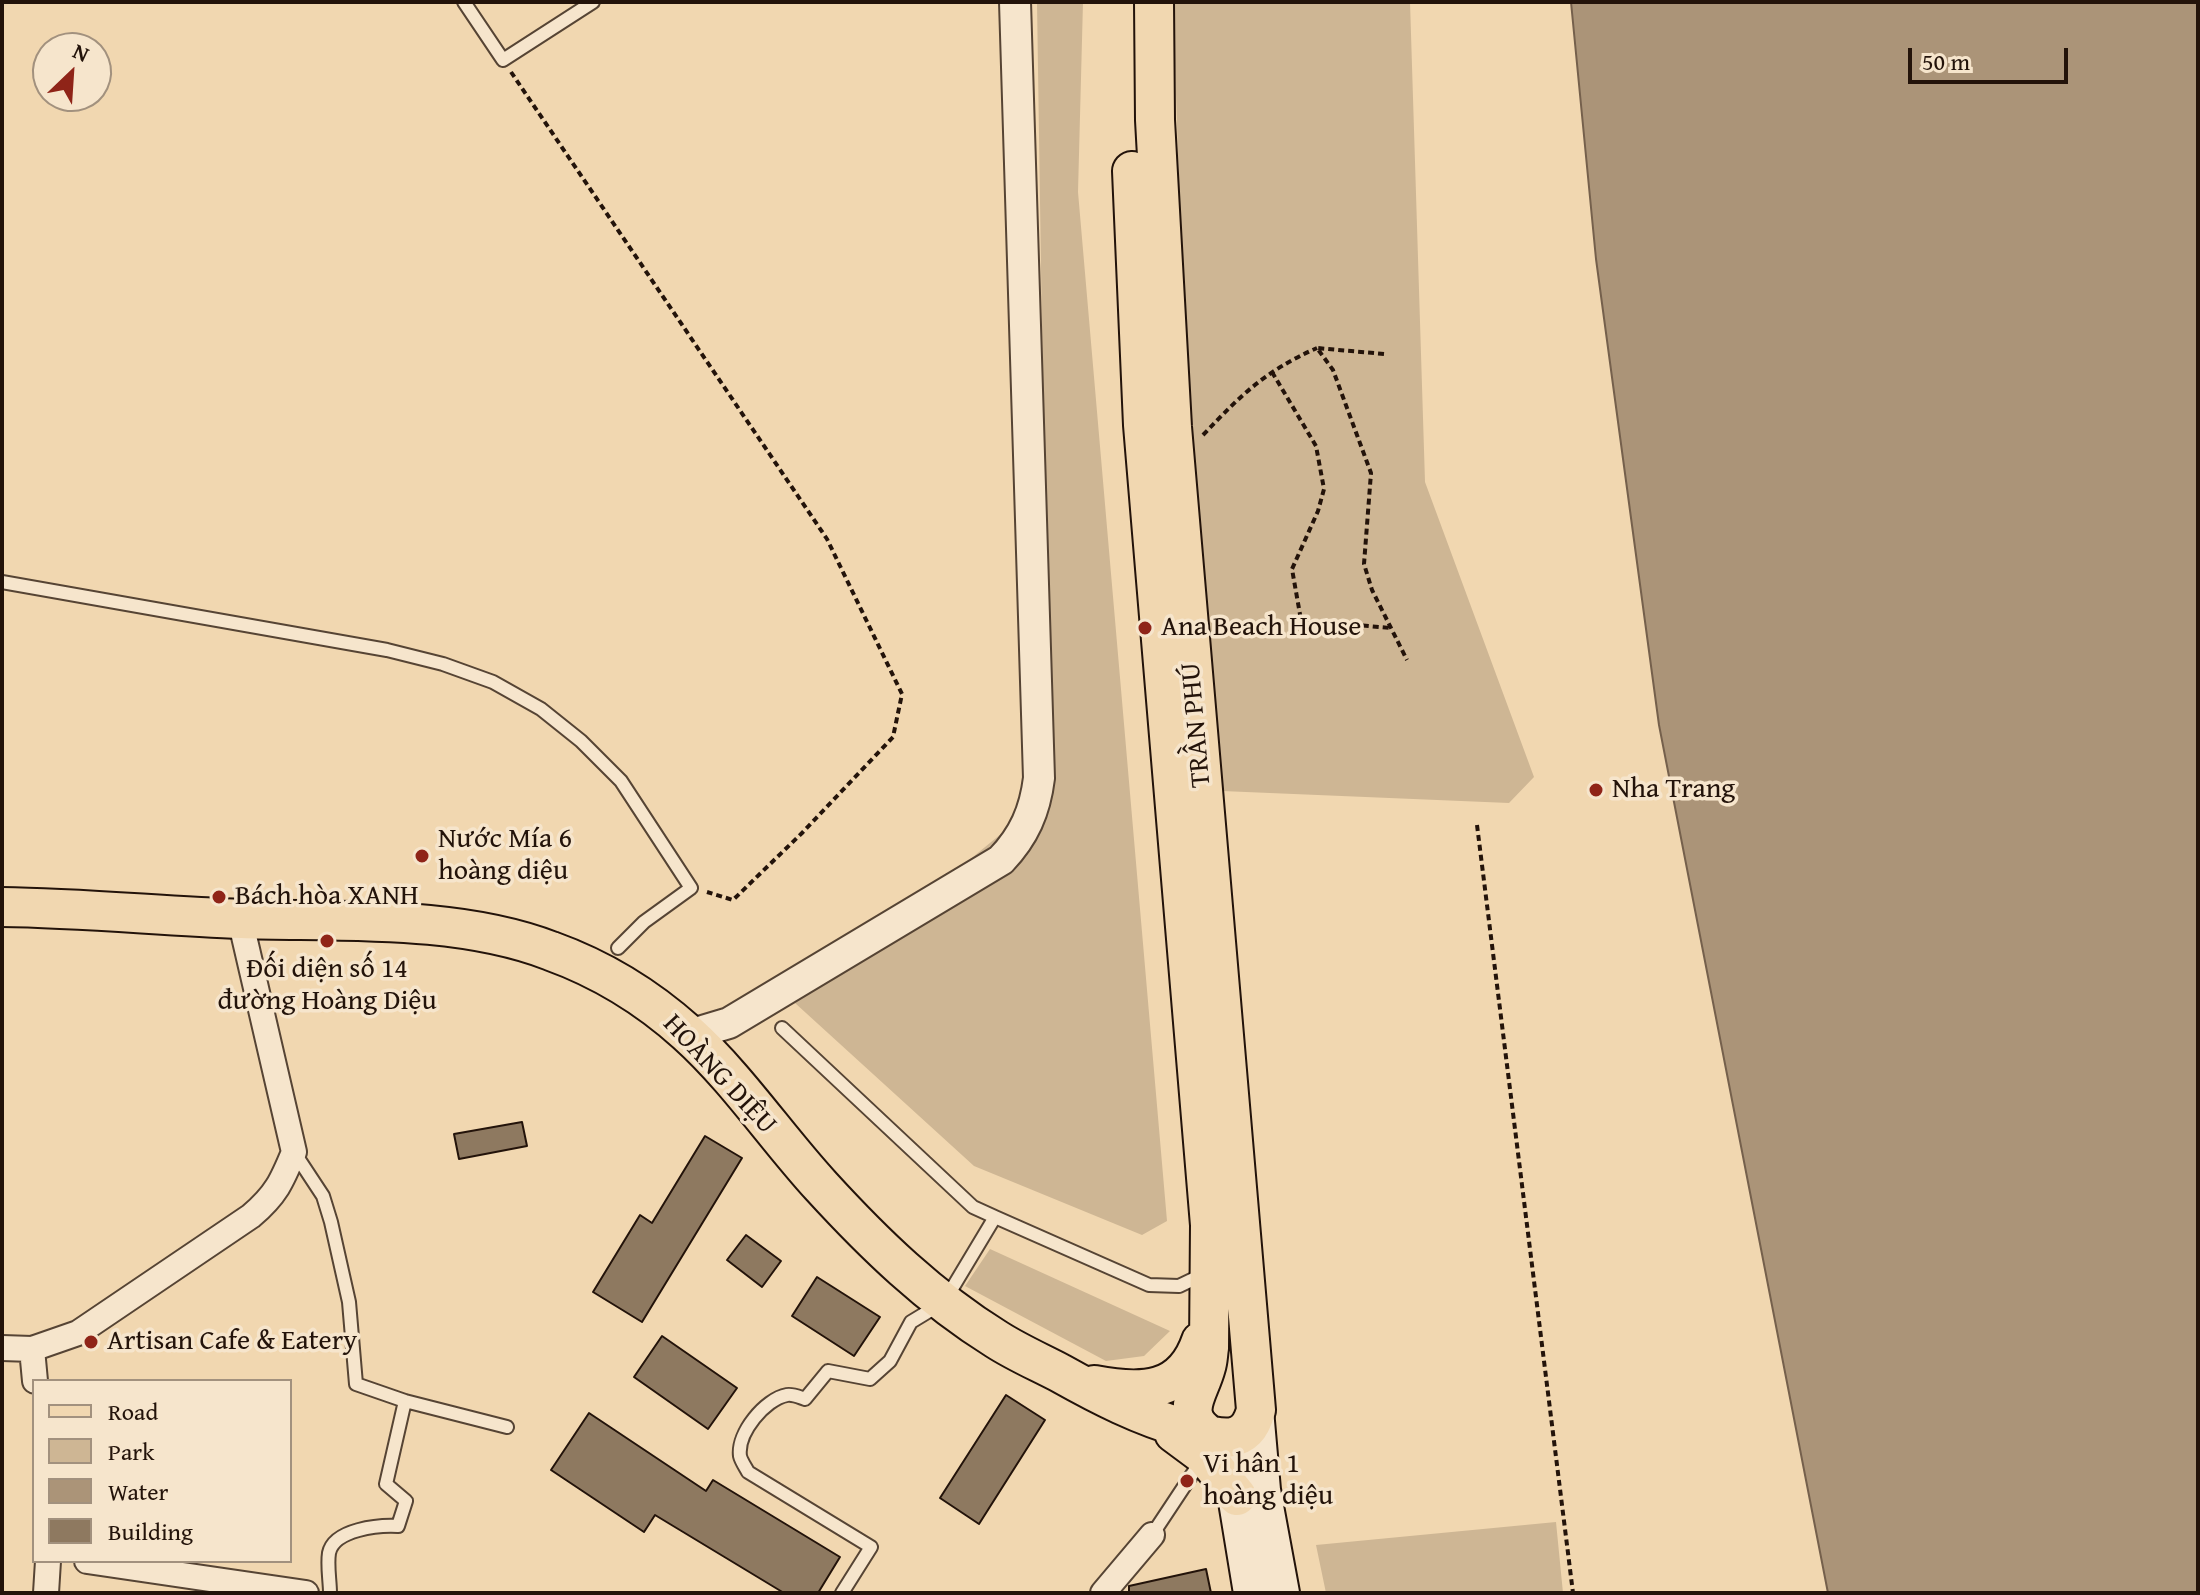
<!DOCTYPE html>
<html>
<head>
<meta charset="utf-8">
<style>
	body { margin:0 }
	#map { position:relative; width:2200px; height:1595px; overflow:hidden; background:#f1d7b0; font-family:"Gentium Book Plus",serif }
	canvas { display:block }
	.frame { position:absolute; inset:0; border:4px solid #23130a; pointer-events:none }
	.legend { position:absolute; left:32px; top:1379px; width:260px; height:184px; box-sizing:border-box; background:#f6e5cc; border:2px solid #a2917e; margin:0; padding:10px 14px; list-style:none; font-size:24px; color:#23130a }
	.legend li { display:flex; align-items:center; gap:16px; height:40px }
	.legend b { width:40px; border:2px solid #a2917e }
	.north { position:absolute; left:32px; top:32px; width:80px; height:80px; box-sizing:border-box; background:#f6e5cc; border:2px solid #a2917e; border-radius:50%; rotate:25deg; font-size:22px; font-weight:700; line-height:32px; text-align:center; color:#23130a }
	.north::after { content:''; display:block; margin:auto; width:28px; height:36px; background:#8f2418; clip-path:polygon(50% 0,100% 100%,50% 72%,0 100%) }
	.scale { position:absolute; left:1908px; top:48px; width:160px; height:36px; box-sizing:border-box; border:4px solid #23130a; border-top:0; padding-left:10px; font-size:24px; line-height:28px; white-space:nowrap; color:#23130a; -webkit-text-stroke:6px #f6e5cc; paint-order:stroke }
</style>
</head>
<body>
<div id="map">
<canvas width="2200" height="1595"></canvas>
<div class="frame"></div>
<ul class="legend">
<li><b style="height:10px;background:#f1d7b0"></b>Road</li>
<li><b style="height:22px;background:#ceb694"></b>Park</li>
<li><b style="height:22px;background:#ab9478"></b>Water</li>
<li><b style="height:22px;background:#8e7960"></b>Building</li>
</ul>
<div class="north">N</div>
<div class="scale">50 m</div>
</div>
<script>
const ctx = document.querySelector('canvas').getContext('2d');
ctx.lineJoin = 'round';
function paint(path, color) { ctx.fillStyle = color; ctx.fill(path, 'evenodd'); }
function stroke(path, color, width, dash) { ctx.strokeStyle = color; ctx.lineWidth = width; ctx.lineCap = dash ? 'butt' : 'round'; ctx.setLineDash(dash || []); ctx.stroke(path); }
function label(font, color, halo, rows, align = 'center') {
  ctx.font = font + ' "Gentium Book Plus",serif'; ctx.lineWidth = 7; ctx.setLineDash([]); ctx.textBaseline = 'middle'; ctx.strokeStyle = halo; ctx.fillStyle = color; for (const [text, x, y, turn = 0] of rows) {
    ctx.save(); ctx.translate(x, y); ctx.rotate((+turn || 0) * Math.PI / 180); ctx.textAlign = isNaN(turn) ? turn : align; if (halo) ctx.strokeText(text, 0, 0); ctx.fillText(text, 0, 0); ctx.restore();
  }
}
paint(new Path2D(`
	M1037,2H1083L1078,192L1167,1221L1142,1235L974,1166L795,1003L1046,797V601Z
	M1173,2H1410L1425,482L1534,777L1509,803L1222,791L1188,463Z
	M990,1249L1170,1331L1144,1356L1106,1361L965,1286Z
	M1556,1522L1563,1593H1326L1316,1545Z`), '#ceb694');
const water = new Path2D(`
	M1571,2H2198V1593H1828L1659,725L1596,259Z`);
paint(water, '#ab9478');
stroke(water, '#75604c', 2);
const building = new Path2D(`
	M522,1122L527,1146L459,1159L454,1134Z
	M705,1136L742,1158L642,1322L593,1292L640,1215L652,1223Z
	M746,1235L781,1261L762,1287L727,1260Z
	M817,1277L880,1317L854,1356L792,1316Z
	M662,1336L737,1388L708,1429L634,1377Z
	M1006,1395L1045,1420L979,1524L940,1498Z
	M589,1413L706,1491L713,1480L840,1557L818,1593H784L655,1515L644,1532L551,1470Z
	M1206,1569L1211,1593H1129V1586Z`);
paint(building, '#8e7960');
stroke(building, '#23130a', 2);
const service = new Path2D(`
	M464,2L503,60L593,2
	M2,582L387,650L443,664L493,682L541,709L581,741L621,781L691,888L644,922L618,948
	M782,1028L973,1207L995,1217
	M294,1152L323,1196L331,1222L349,1302L356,1384L405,1401L507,1427
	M1152,1535L1203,1458
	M330,1593C330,1581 327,1566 329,1553C334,1529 379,1525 398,1526L406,1501L386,1484L405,1401
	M842,1593L871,1547L748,1472C746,1468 741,1461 740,1456C737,1433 765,1399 787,1395C793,1394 799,1397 805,1399L828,1371L870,1379L890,1361L911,1322L944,1302L995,1217L1149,1285L1179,1286L1202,1275`);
const minor = new Path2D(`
	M2,1348L32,1349L35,1381
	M32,1349L78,1333L251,1216C276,1195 282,1181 294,1152L240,919
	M87,1561L306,1593
	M46,1593L48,1561
	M1103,1593L1152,1535`);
const tertiary = new Path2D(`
	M689,1035L729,1023L1001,860C1024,836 1035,811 1039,778L1015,2`);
const secondary = new Path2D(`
	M1256,1410L1263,1490L1282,1593
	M1231,1471L1251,1593`);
const primary = new Path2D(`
	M1132,171L1143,425L1210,1225L1209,1348C1208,1354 1208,1361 1206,1367C1199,1394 1178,1414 1209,1435
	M2,907C82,908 162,916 242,919C341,922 458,915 551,951C601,969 648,998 687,1033C737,1078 776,1137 821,1186C874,1244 930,1298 996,1339C1016,1352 1039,1362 1060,1373C1101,1396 1140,1416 1186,1429C1215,1437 1246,1450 1256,1410L1172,427L1155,120L1154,2
	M1094,1385C1141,1394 1183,1394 1201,1341
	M1174,1433L1205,1456L1237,1496`);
stroke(service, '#564434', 16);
stroke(minor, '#564434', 28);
stroke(tertiary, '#564434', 34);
stroke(secondary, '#23130a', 38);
stroke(primary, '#23130a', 42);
stroke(new Path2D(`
	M511,72L827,539L902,694L893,737L802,833L733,900L707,892
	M1384,354L1317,348L1333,370L1371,473L1364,564L1372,590L1407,660
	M1272,372L1316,446L1324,489L1318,511L1292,569L1301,620L1390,628
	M1203,435C1241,395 1265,371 1317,348
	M1477,825L1573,1593`), '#23130a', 4, [6, 4]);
stroke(service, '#f6e5cc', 12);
stroke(minor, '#f6e5cc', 24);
stroke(tertiary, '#f6e5cc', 30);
stroke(secondary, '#f6e5cc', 34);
stroke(primary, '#f1d7b0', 38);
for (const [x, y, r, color] of [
	[1145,628,8,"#8f2418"],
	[1596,790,8,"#8f2418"],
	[422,856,8,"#8f2418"],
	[219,897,8,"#8f2418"],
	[327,941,8,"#8f2418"],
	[91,1342,8,"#8f2418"],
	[1187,1481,8,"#8f2418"]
]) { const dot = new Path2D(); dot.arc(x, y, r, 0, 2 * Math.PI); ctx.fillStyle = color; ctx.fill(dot); stroke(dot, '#f6e5cc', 3); }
label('28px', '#23130a', '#f6e5cc', [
	["Ana Beach House",1161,628],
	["Nha Trang",1612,790],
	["Nước Mía 6",438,840],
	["hoàng diệu",438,872],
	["Bách hòa XANH",235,897],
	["Đối diện số 14",327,970,"center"],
	["đường Hoàng Diệu",327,1002,"center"],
	["Artisan Cafe & Eatery",107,1342],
	["Vi hân 1",1203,1465],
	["hoàng diệu",1203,1497]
], 'left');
label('28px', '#23130a', '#f6e5cc', [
	["TRẦN PHÚ",1197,725,-95],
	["HOÀNG DIỆU",719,1075,47]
]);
</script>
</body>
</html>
